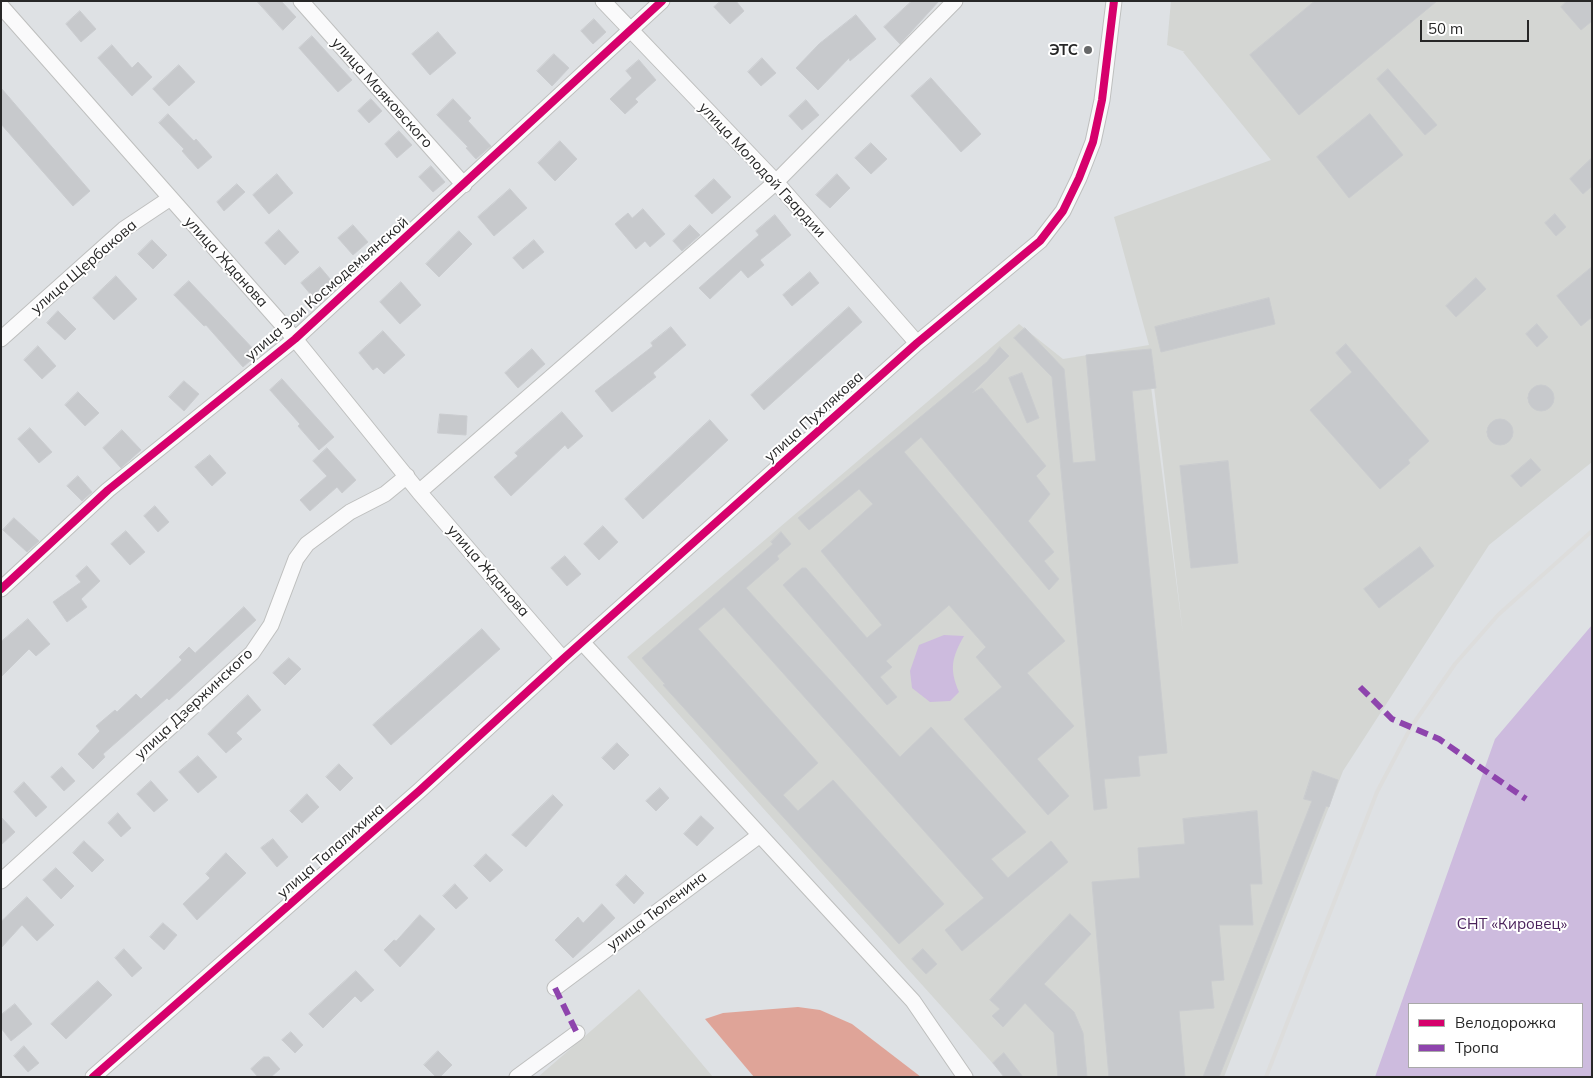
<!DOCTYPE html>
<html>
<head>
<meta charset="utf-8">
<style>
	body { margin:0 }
	#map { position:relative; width:1593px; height:1078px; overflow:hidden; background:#dee1e4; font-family:Mulish,sans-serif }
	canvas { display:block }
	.frame { position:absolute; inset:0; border:2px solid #272727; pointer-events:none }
	.legend { position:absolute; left:1408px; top:1003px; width:175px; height:65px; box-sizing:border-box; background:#fff; border:1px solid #a9a9a9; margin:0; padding:6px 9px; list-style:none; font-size:15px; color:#272727 }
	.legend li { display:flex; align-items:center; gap:10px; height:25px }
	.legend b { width:25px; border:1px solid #a9a9a9 }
	.scale { position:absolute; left:1420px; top:20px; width:109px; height:22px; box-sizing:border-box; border:2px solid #272727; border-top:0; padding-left:6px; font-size:15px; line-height:18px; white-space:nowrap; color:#272727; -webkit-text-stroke:4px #fff; paint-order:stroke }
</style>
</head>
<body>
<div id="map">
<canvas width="1593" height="1078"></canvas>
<div class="frame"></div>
<ul class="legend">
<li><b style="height:6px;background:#d6006c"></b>Велодорожка</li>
<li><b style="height:6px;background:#8e44ad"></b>Тропа</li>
</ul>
<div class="scale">50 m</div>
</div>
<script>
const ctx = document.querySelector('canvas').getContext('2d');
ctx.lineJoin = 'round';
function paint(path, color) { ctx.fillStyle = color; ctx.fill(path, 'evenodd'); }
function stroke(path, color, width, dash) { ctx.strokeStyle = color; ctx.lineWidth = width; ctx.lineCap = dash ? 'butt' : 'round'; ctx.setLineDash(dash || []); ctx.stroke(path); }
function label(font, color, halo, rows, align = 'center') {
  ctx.font = font + ' Mulish,sans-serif'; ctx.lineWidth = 4; ctx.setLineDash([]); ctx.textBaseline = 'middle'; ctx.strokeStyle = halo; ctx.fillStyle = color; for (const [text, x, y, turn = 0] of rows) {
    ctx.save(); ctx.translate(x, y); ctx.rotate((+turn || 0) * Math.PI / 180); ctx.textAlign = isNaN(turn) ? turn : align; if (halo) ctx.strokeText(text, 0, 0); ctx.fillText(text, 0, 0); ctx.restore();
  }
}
paint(new Path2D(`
	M1171,1H1592V462L1489,545L1343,771L1224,1077H1005L627,657L1019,324L1063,359L1149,345L1114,217L1271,160L1183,52H1185L1167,45ZM1152,370L1183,634L1149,371Z
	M639,989L713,1077H538Z`), '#d4d6d3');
paint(new Path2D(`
	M1592,625V1077H1375L1495,739ZM1409,1004H1582V1067H1409Z
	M944,635L964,636C952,657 949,669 959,692L950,701L930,702L912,688L910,671L919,645Z`), '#cdbbde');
paint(new Path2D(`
	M798,1007L820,1010L852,1024L921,1077H754L705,1019L723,1013Z`), '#dfa498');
const building = new Path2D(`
	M257,1H281L296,17L283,30Z
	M721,1H736L744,11L730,24L714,7Z
	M912,1H939L900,44L884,27Z
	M1315,1H1437L1299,115L1250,55Z
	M1567,1H1592V21L1581,30L1561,7Z
	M80,11L96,29L81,42L66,24Z
	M856,15L876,39L850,61L849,58L818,90L796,68L819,44Z
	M594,19L606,32L593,44L581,31Z
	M438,32L456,53L430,75L412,54Z
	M312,36L352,80L338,92L299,48Z
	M112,45L132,68L138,62L152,77L132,96L98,58Z
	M554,54L569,68L552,86L537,71Z
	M762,58L776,73L761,86L748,72Z
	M639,60L656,80L635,99L638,102L625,114L610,99L632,78L626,71Z
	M179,65L195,82L169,106L153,89Z
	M1388,69L1437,125L1425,135L1377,79Z
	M931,78L981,134L961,152L911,96Z
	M1,88L90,191L73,206L1,124Z
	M371,99L382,111L369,123L358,111Z
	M453,99L471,118L468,121L491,146L476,159L466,148L468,147L437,115Z
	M806,100L819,115L802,130L789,116Z
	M168,114L194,141L196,139L212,157L198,169L182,151L184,149L159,123Z
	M1370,114L1403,155L1349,198L1317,157Z
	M399,131L412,145L397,158L385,144Z
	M560,141L577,159L555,181L538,163Z
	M871,143L887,159L871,174L855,158Z
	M1592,158V186L1583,194L1570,179Z
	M431,166L445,182L433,192L419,177Z
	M277,174L293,193L269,214L253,195Z
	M837,174L850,188L830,208L816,195Z
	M714,179L731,197L712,214L695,196Z
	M237,184L245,192L224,211L217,202Z
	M510,189L527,208L494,236L478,217Z
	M643,209L665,234L650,247L645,241L636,249L615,224L628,213L632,218Z
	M1555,214L1566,227L1556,236L1545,223Z
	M775,215L791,235L760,260L764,265L748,278L741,270L710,299L699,288L759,235L756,231Z
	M353,225L368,242L353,255L338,238Z
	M690,225L700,235L682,251L673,241Z
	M279,230L299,252L285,265L265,243Z
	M459,231L472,244L439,277L426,264Z
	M152,240L167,255L153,269L138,254Z
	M534,240L544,252L523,269L513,258Z
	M320,267L331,280L312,296L301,283Z
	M1592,267V317L1581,326L1557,296Z
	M810,272L819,283L792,306L783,295Z
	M116,276L137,299L114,320L93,298Z
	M1476,278L1486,289L1456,317L1446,306Z
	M189,281L258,354L243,367L206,325L204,326L174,295Z
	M401,282L421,305L400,324L380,302Z
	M1269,298L1275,324L1161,352L1155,327Z
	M849,307L862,322L764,410L751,395Z
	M58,311L76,329L65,340L47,323Z
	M1537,324L1548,337L1537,347L1526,334Z
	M671,327L686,345L653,373L656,377L612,412L595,391L653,346L651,343Z
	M1025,328L1064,369L1073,463L1096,461L1086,355L1151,349L1156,388L1132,391L1167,753L1138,756L1140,776L1104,779L1107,808L1094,810L1052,377L1014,338Z
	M383,331L405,355L384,374L377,367L373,370L359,353Z
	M1346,344L1429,441L1408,460L1410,463L1380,489L1310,410L1352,372L1336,353Z
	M38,346L56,366L42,379L24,360Z
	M1000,347L1009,356L972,393L982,388L1046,466L1036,476L1050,494L1028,521L1054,552L1044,561L1059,579L1049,590L921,437L904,452L1065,641L1027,673L1074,726L1037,759L1069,796L1048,815L964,719L1002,687L976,657L986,647L949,605L886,661L892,667L880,677L897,697L887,705L783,585L802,568H806L867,638L882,625L821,551L873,504L859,489L809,530L798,518L987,362Z
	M532,349L545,364L518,388L505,373Z
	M1022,373L1039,418L1027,423L1009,378Z
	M282,379L334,437L319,450L298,426L300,424L270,390Z
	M184,381L199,394L184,411L169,397Z
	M1528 398a13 13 0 1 1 26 0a13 13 0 1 1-26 0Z
	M78,392L99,413L85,426L65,405Z
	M562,412L583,436L568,449L565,445L511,496L494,477L518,456L515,453Z
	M440,414L467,416L466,435L438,433Z
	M1487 432a13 13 0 1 1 26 0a13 13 0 1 1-26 0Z
	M710,420L728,440L643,519L625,499Z
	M30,428L52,452L39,463L18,439Z
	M122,430L141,450L121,468L103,448Z
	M327,448L356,480L342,493L337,487L310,511L300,500L327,476L313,461Z
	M210,455L226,473L212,486L195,467Z
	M1531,459L1541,470L1521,487L1511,476Z
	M1228,461L1238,563L1191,568L1180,466Z
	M78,476L92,492L82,501L67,486Z
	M155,506L169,522L158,532L144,516Z
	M14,518L39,541L27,552L3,530Z
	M603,526L618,542L599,560L584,544Z
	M126,531L145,552L130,565L111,544Z
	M781,532L791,544L777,556L779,559L746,588L900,757L931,727L1026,832L991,859L1008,878L1051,841L1068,862L962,951L945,930L984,898L724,607L698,629L818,763L783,795L798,811L833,780L944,904L899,944L663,685L665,684L642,658L773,544L771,542Z
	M1420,547L1434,566L1379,608L1364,589Z
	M565,556L581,574L567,586L551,568Z
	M87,566L100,581L81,599L87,607L67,622L53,602L81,582L76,576Z
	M244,607L256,620L169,700L167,698L103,754L105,757L93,769L78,754L100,731L96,726L115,710L117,712L136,694L141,699L182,660L179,657L189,647L195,653Z
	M28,619L50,644L36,656L29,649L1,677V642Z
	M482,629L500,649L391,745L373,725Z
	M289,658L301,669L285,685L273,673Z
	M248,695L261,710L236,733L242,739L226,753L208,734Z
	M617,743L629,755L614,770L602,758Z
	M198,756L217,777L198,793L179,772Z
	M339,764L353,778L340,791L326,777Z
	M62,767L75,781L64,791L51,777Z
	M1313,771L1338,780L1329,807L1326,806L1219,1077H1203L1312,801L1304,799Z
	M151,781L168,800L154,812L137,794Z
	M24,782L47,807L36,817L14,792Z
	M660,788L669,798L656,811L646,801Z
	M307,794L319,807L302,823L290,811Z
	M553,795L563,805L526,847L512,835Z
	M1257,811L1262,884H1250L1253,925H1219L1224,980L1211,981L1214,1008L1179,1011L1185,1077H1109L1092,882L1140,878L1138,848L1185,844L1183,819Z
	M118,813L131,828L121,837L108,823Z
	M701,816L714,828L697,846L684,834Z
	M1,817L15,832L1,845Z
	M273,839L288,857L277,867L261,848Z
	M84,841L104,860L92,872L73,853Z
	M226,853L246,873L197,920L183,904L210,878L206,874Z
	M486,854L503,870L490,882L474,866Z
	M56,868L74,886L61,899L43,880Z
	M626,875L644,893L634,904L616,885Z
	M455,884L468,898L456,909L443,896Z
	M27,897L54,925L37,941L22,925L1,948V922Z
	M602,904L615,918L573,958L555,940L578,917L583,923Z
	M1070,914L1091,934L1044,984L1074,1012L1083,1033L1087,1077H1058L1054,1033L1025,1003L1003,1027L992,1016L1000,1009L990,1000Z
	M420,915L435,929L400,967L384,950L394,940L396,941Z
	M163,923L177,935L164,950L150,937Z
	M124,949L142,968L132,977L115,958Z
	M923,949L937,964L926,974L912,959Z
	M356,971L374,990L361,1002L355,996L323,1028L309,1014Z
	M98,981L112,995L66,1039L51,1024Z
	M15,1004L32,1024L11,1041L1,1028V1015Z
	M291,1032L303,1045L295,1053L282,1040Z
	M24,1046L39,1063L28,1072L14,1056Z
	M438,1051L452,1065L440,1077H436L424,1065Z
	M1004,1053L1023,1077H1004L993,1063Z
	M264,1057H269L280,1069L271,1077H258L251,1069Z`);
paint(building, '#c7c9cc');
stroke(building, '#cacccf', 1);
const minor = new Path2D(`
	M301,1L464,185
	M603,1L776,182L917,343
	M1,6L295,339L419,492L563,659
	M1,339L124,229L169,199
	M419,492L776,182L955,1
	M1,589L108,490L295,339L662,1
	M582,642L913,1001L965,1077
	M1,881L252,653L271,625L296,559L307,544L350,512L385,494L407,476
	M555,988L760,835
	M93,1077L419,791L563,659L917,343L1040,241L1063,211L1079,178L1093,142L1102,100L1114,1
	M517,1077L577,1033`);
stroke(minor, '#bebfbe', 17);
stroke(minor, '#fafafb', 15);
stroke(new Path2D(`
	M1266,1077L1377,792L1411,727L1455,664L1498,615L1592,531`), '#dddddc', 4);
stroke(new Path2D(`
	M1360,687L1392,719L1439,739L1526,799
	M555,988L577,1033`), '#8e44ad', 6, [12, 6]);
stroke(new Path2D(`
	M1,589L108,490L295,339L662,1
	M93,1077L419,791L563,659L917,343L1040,241L1063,211L1079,178L1093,142L1102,100L1114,1`), '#d6006c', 8);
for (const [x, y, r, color] of [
	[1088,50,5,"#676869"]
]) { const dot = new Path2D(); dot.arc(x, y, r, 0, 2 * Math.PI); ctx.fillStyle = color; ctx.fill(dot); stroke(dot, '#fff', 2); }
label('bold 15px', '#272727', '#fff', [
	["ЭТС",1078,50]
], 'right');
label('15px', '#272727', '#fff', [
	["улица Маяковского",382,93,48],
	["улица Молодой Гвардии",762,170,47],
	["улица Жданова",226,262,48],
	["улица Щербакова",84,267,-41],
	["улица Зои Космодемьянской",327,289,-41],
	["улица Пухлякова",814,417,-42],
	["улица Жданова",488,571,49],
	["улица Дзержинского",194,704,-43],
	["улица Талалихина",331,851,-41],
	["улица Тюленина",657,911,-37]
]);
label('15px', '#49215a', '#fff', [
	["СНТ «Кировец»",1512,924]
]);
</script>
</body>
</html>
